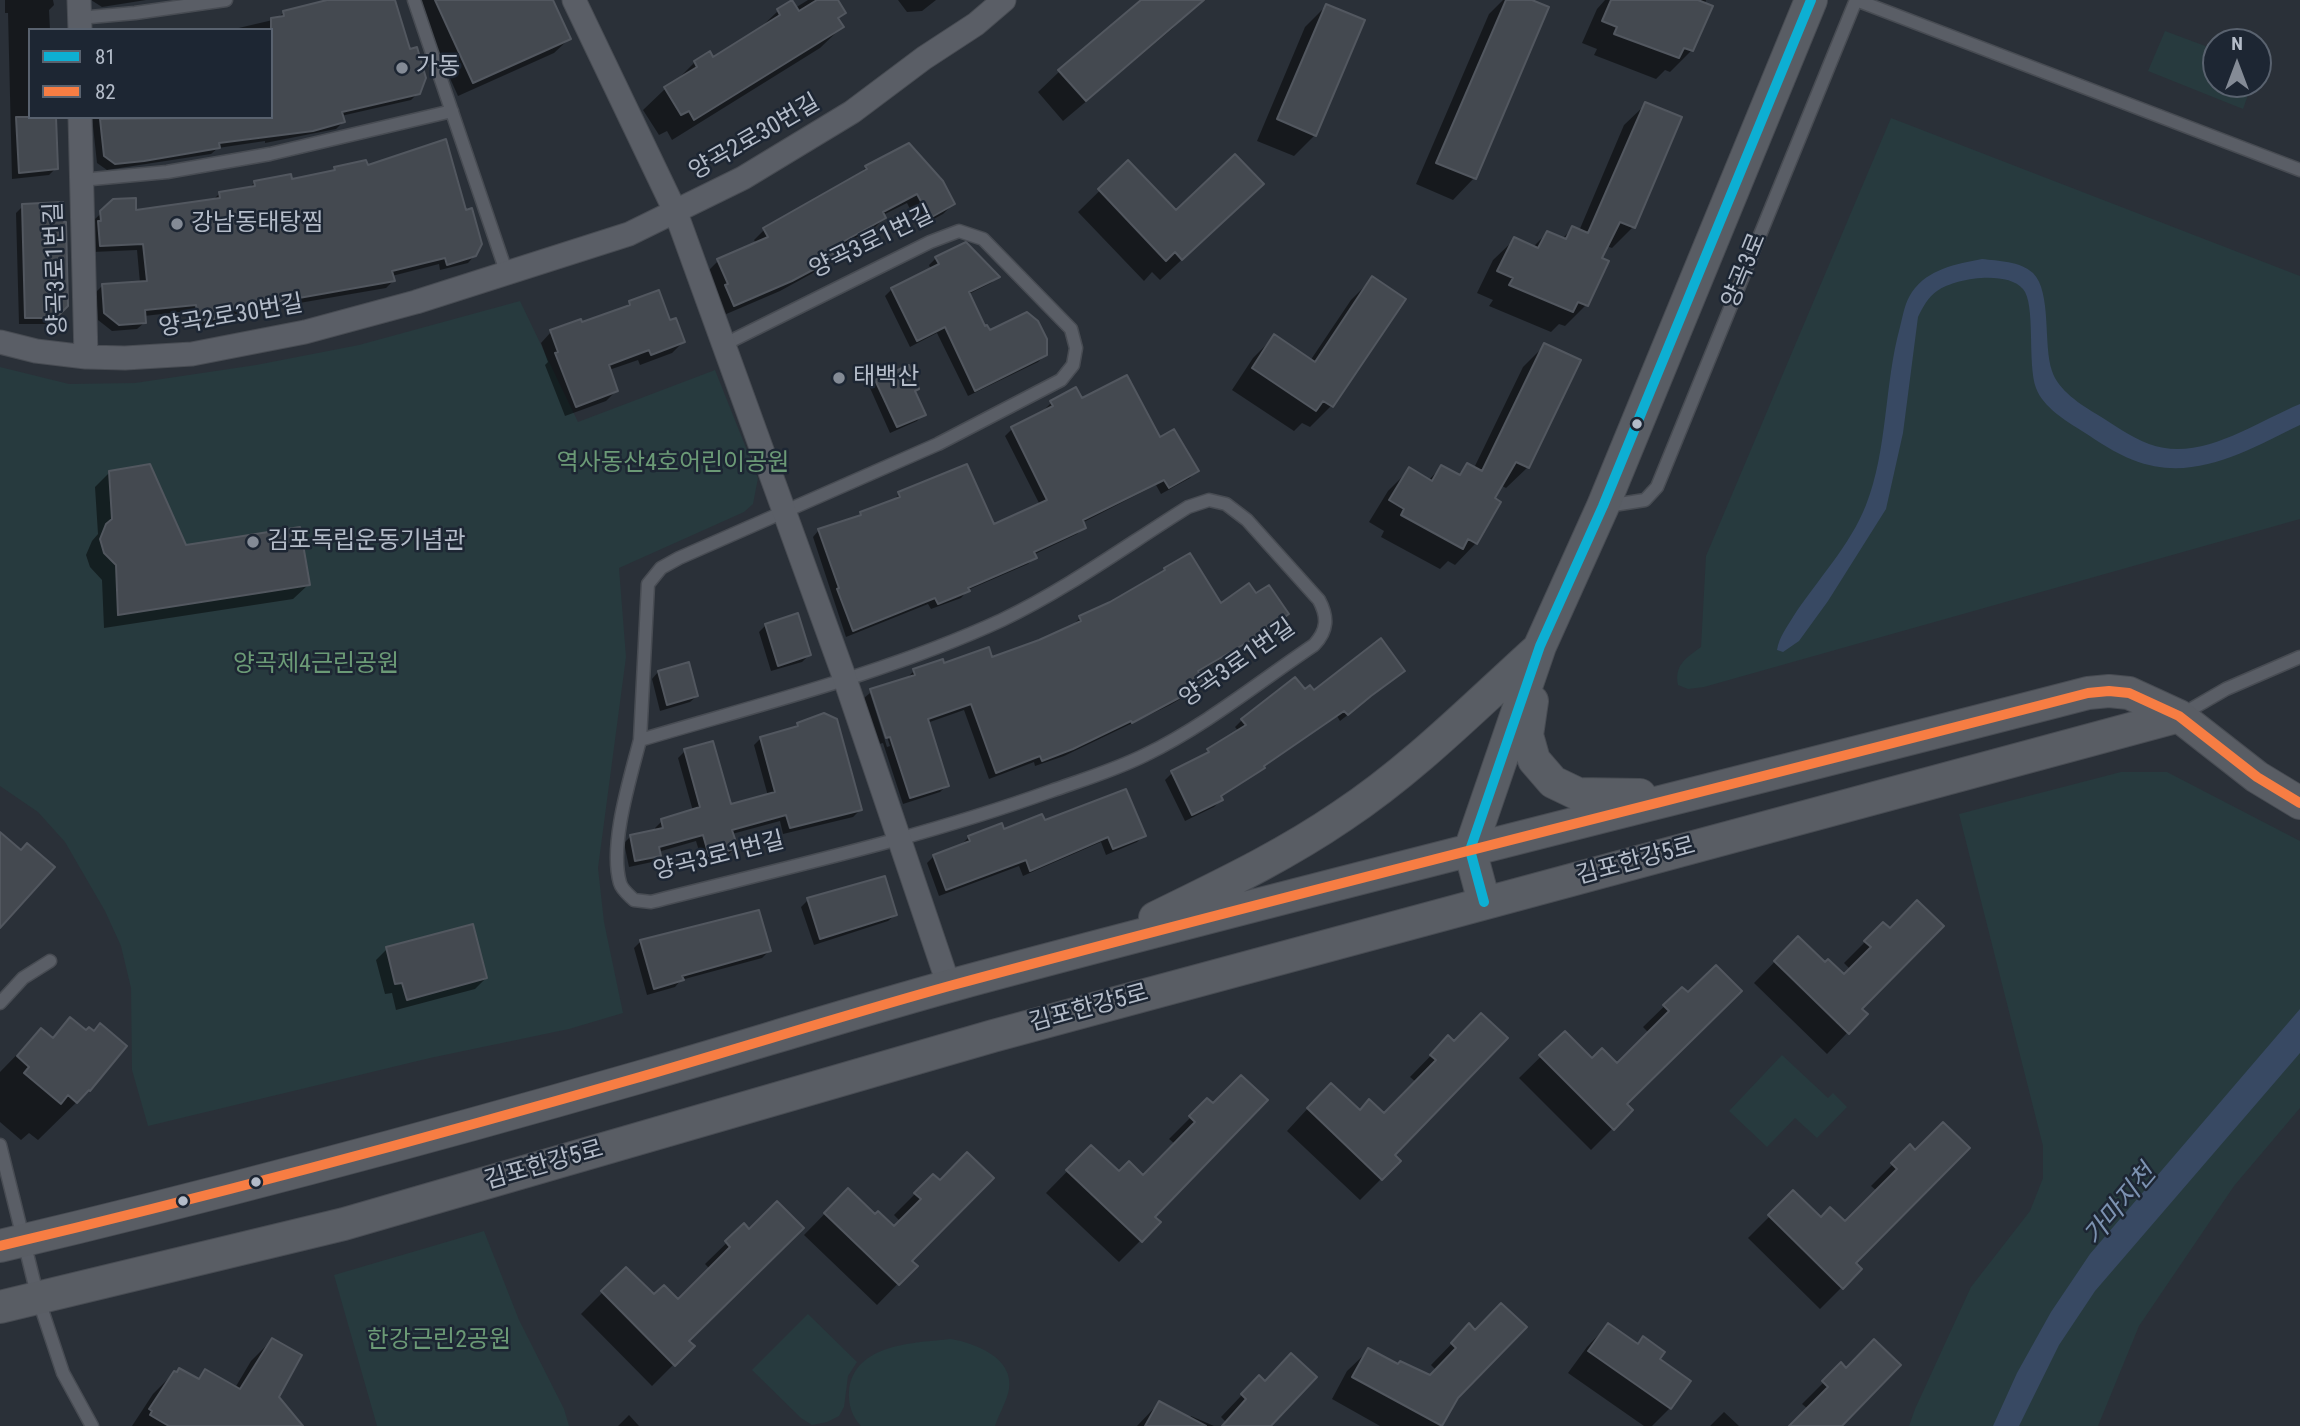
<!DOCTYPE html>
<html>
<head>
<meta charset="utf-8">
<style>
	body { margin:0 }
	#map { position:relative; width:2300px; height:1426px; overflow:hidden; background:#2a3038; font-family:"Roboto Condensed",sans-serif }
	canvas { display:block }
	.legend { position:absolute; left:28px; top:28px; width:245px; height:91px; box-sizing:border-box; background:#1d2633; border:2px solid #59626f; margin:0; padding:9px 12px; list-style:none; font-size:21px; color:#b4bcc9 }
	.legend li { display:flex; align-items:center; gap:14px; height:35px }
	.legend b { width:35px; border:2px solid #59626f }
	.north { position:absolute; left:2202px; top:28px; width:70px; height:70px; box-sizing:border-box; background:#1d2633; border:2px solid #59626f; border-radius:50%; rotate:0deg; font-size:19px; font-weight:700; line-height:28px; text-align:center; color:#b4bcc9 }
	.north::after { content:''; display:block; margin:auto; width:24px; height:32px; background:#848b96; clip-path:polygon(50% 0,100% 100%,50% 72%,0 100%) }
</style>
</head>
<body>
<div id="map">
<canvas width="2300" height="1426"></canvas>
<ul class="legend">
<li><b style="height:9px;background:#0dafd3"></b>81</li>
<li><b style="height:9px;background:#f77d43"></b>82</li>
</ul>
<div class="north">N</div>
</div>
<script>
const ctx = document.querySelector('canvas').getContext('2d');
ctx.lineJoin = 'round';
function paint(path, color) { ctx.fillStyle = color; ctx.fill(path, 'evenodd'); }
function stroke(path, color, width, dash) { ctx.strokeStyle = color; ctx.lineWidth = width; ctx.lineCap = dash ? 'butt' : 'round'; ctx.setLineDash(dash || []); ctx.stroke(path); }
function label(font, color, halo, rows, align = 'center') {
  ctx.font = font + ' "Roboto Condensed","Noto Sans KR",sans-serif'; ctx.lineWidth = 5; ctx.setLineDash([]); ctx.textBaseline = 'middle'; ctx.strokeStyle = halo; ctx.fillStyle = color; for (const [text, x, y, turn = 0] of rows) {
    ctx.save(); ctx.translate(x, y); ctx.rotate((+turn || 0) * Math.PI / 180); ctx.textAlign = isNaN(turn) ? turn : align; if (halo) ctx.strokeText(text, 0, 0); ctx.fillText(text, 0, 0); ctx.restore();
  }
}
paint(new Path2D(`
	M2165,31L2216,50V84H2252L2243,109L2148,71Z
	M1891,118L2300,276V519L1704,687L1688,689L1678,685C1674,665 1686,658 1701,647L1706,556Z
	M520,301L578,422L715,370L758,478L753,504L744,512L619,568L626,657L598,868L604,922L623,1013L569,1029L430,1058L148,1126L132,1070L131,988L121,946L105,911L65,842L38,812L0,786V367L69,384L135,383L256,365L359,345Z
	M2121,772H2167L2300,841V1108L2234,1186L2139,1326L2098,1426H1909L1915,1409L1971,1287L2030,1211L2043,1178V1146L1959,814Z
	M1782,1055L1828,1098L1833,1093L1847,1107L1817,1138L1795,1118L1767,1147L1729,1111Z
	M484,1231L519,1320L564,1409L569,1426H377L334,1275Z
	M808,1314L857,1362L848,1376L844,1407L839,1416L827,1422L812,1425L801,1418L752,1370Z
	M951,1339C975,1343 1014,1358 1009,1389C1007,1401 999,1414 995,1426H861C852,1417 848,1404 849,1391C854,1343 915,1343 951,1339Z`), '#273a3e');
paint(new Path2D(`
	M1982,259C1998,261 2020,261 2033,273C2052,292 2043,345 2052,371C2058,390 2081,405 2098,415C2114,425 2131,437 2149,444C2200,463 2254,423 2300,404V425C2248,450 2193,484 2133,460C2115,453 2099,442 2082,431C2066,421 2043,407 2036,388C2027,363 2036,304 2023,289C2007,270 1955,278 1937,291C1928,297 1923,307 1918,317L1903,433L1886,509L1828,601L1799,641L1783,652L1777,650C1779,637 1787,627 1793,617C1817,580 1850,546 1866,505C1888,449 1884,385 1900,327C1903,315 1905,302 1912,292C1928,269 1956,264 1982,259Z
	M2300,1009V1053L2095,1291L2059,1345L2019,1426H1993L2017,1373L2051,1312L2090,1254Z`), '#384963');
paint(new Path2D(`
	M5,0H53L54,5L49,10L50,30H30V117L56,168L49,175L12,179L8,13H5Z
	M91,0H146L102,7Z
	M326,0H394L418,93L411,100L341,116L343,122L336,129L265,143V141L218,148L211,154L107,170L97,163L92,117H271V30H230L277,19L284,12Z
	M417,0H551L569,39L554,53L458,96L416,3Z
	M808,0H836L844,12L837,19L842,27L820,48L672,140L667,131L659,135L643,110L665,89L675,82L695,62L713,59L757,31L778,11L791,2L795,8Z
	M898,0H936L922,11L907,12Z
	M1143,0H1186L1193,8L1172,29L1063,121L1038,92L1060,71Z
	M1503,0H1528L1547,8L1474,178L1453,200L1416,184L1489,14Z
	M1605,0H1706L1692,50L1670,72L1665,70L1656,79L1594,55L1597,49L1582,43L1597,9Z
	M1326,6L1315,135L1294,156L1257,141L1305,27Z
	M1646,104L1633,227L1612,248L1606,246L1600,259L1586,305L1565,326L1559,324L1551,332L1489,306L1493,300L1477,293L1493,260L1515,239L1533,247L1547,233L1562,239L1573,228L1579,231L1624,125Z
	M1128,163L1176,213L1240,205L1160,280L1152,272L1144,281L1078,212Z
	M366,167L475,255L468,263L440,270L439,264L392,276L393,281L386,288L230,315L223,324L191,327L189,311L144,316V323L137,329L112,331L98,320L96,292L103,285L140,283L137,250L93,252L92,230L95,227L94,220L114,201L135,212L213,200L220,193L248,189L255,182H291L331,173L335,169Z
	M866,167L953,204L943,214L919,227L907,203L883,215L884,218L874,228L829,252L832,258L822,268L780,291L724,315L716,297L718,294L708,271L718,261L756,244L754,240L764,230L856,178Z
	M23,206L66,305L48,324H19L16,213Z
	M936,258L997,277L991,283L969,294L985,328L989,332L1045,355L1038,362L968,396L937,333L910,347L885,296L892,289L931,270L929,265Z
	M1373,278L1403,299L1331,406L1310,427L1302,423L1294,431L1232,390L1253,358L1274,337L1310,361L1351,300Z
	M630,303L683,342L672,353L640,365L638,360L609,370L616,391L606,401L565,416L545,365L548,362L541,343L551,332L581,325L624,309Z
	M1545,345L1528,467L1506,488L1500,485L1493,499L1476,543L1455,565L1448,561L1440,569L1381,537L1384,531L1369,522L1388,491L1409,470L1428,481L1441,467L1457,476L1468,465L1474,468L1523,367Z
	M877,381L913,392L923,414L917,421L890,433L870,388Z
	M1081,401L1159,440L1196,471L1190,478L1161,494L1156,485L1082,523L1084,527L1077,534L1033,555L1035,557L1028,564L968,590L961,598L931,609L928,604L846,637L813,537L819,530L856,518L861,514L893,501L899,494L993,527L1040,505L1005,436L1012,429L1045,412L1044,410L1051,403Z
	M109,473L185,547L308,585L293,599L104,628L102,580L90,567L86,555L92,541L98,534L95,487Z
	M1165,570L1220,605L1256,596L1287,614L1249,642L1197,673L1203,683L1196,690L1170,705L1064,756L1035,766L1034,762L989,779L964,710L927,723L947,785L940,792L903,804L883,743L879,744L864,698L870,693L887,747L890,746L873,693H870L871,691L907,678L914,671L942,661L943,665L991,659L1039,642L1073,625L1080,618L1111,604L1159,576Z
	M766,625L809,655L802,662L771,671L759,632Z
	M1403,671L1340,721L1337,716L1219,797L1221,800L1214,807L1185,821L1165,780L1172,773L1201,758L1209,751L1239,732L1235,727L1242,720L1313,692Z
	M658,672L697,696L690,702L660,711L652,679Z
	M798,724L860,810L853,817L783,834L780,821L732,834L736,847L729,854L702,861L696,841L658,852L659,855L652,862L629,867L624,843L631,836L656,831L655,828L662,821L693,811L678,758L685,751L729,806L768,796L754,745L761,738L793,729Z
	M1044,823L1144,835L1137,842L1106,855L1101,842L1023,876L1019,866L939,896L927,863L934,856L962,844L969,837Z
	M808,900L895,915L888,921L814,945L801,907Z
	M1883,924L1889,931L1860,1009L1865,1014L1827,1054L1754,983L1798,938L1825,964L1844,977L1851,970L1844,963Z
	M641,941L769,951L762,958L681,980L675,987L647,995L634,948Z
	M387,949L486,978L475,989L396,1010L392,993L385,994L376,960Z
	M1682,989L1625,1105L1631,1110L1591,1150L1519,1078L1565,1033L1592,1061L1617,1065L1649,1033L1643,1027Z
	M71,1020L89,1090L38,1140L29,1133L21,1140L0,1122V1072L41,1030L51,1039Z
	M1448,1038L1393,1155L1399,1161L1360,1200L1287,1131L1310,1106L1384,1115L1416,1082L1410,1077Z
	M1208,1100L1152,1217L1158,1223L1119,1262L1046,1193L1091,1147L1119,1174L1143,1177L1175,1144L1169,1139Z
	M1910,1147L1915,1152L1854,1263L1860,1269L1820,1309L1748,1238L1793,1193L1821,1220L1845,1224L1877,1191L1871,1186Z
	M933,1176L910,1261L915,1266L877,1305L804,1235L848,1190L875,1216L894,1229L901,1222L894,1215Z
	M744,1226L686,1341L692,1346L652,1386L581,1314L626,1269L654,1297L678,1302L710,1269L705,1264Z
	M1608,1325L1637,1345L1643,1339L1657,1360L1670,1408L1652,1426H1644L1568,1373L1587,1347Z
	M1469,1326L1457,1397L1440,1426H1380L1332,1399L1347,1371L1369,1350L1398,1366L1429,1377L1436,1370L1431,1365Z
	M272,1340L276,1397L301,1426H132L153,1394L174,1373L197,1380L206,1371L235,1388L251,1361Z
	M1841,1365L1839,1426H1791L1808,1409L1802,1404Z
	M1259,1377L1269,1426H1222L1226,1422L1221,1417Z
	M1159,1403L1188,1419L1191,1416L1214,1426H1137Z
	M1724,1412L1739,1426H1710Z
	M629,1415L639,1426H618Z`), '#0007');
const building = new Path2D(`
	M327,0H395L410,49L417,47L426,78L420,94L342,112L345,122L313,131L219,143L220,148L144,161L115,164L104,156L100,119L271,117V18L284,16L283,11Z
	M435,0H553L571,39L473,83Z
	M792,0L799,11L817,0H838L846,13L838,18L844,27L694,120L689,111L681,115L664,87L697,67L694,61L710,51L713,57L780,15L777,9Z
	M1141,0H1204L1086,101L1058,70Z
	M1506,0H1532L1549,7L1476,179L1436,163Z
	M1611,0H1698L1713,6L1693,51L1684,48L1679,58L1614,34L1617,27L1602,21Z
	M1326,4L1365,20L1316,136L1277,119Z
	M1645,102L1682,117L1635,228L1620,222L1602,258L1609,261L1588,306L1578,302L1573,312L1509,285L1513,278L1497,271L1514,237L1538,248L1547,231L1566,239L1572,226L1588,233Z
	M16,117H56L58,169L19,173Z
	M446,139L466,210L472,208L482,244L476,256L447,265L445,258L392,271L395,281L231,310L232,317L198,321L196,305L145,310L146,323L119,325L104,313L102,284L147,281L143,244L100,246L98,221H101L100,211L113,199L136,198V210L220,198L219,192L255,186L254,181L291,174L292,179L335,170L334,167L366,160L368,165Z
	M909,143L943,181L955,204L930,218L917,194L883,212L886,218L830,249L835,258L792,281L734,306L725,285L728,284L717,259L768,237L763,228L867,169L865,166Z
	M1235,154L1264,184L1182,260L1175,252L1166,261L1098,189L1128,160L1176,210Z
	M63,202L64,222H66L68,306L56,318H25L22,204Z
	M966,242L1000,277L969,292L985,326L987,325L990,330L1027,312L1038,321L1047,339V355L975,391L945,327L917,341L891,288L939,264L935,257Z
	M1372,276L1406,299L1333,407L1323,401L1316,411L1252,368L1274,334L1315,362Z
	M659,290L670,320L676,318L685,342L651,355L649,350L609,365L618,391L576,407L555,353L558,352L550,330L581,319L582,322L630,305L629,301Z
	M1544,343L1581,360L1529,468L1516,462L1495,498L1501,502L1477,544L1468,539L1463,549L1401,515L1404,509L1389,500L1409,467L1432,481L1441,465L1460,475L1467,463L1482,471Z
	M909,365L919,389L915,391L926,415L897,427L875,380Z
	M1127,375L1160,437L1174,429L1199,471L1169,488L1164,480L1083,520L1086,528L1034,552L1037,558L968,588L970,591L938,604L935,598L853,631L837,589L839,588L818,529L861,515L860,512L900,497L898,492L967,464L994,524L1047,500L1011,427L1053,406L1050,401L1076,387L1082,398Z
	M150,464L186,545L300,527L310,585L118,615L116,565L104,553L100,539L106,524L112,519L109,471Z
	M1190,553L1221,603L1249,583L1256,593L1269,585L1289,614L1258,636L1198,671L1205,684L1132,723L1131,721L1073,749L1042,761L1040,756L996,773L971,704L928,719L949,786L910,798L890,737L886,738L870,689L915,675L913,669L943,659L944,663L989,647L992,657L1039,640L1081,621L1079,616L1110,602L1165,570L1164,568Z
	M798,613L811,655L778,666L765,624Z
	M1381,638L1405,671L1371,696L1348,715L1344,711L1264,766L1265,768L1221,796L1223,800L1192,815L1171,771L1209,752L1207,749L1246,725L1241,719L1295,677L1305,689L1310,685L1314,690Z
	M689,662L698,696L667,705L658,671Z
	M824,713L837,719L862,810L790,828L786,815L732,830L738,848L709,856L703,835L659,847L661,856L635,861L630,835L663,828L661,819L700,807L684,749L713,741L731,804L775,792L760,737L798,726L797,723Z
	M1126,789L1146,836L1113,849L1108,837L1030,871L1026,860L946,890L933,855L970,841L968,836L1002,823L1004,829L1042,814L1045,820Z
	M0,832L21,850L27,843L55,867L0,928Z
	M885,876L897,915L820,939L807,898Z
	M1917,900L1944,926L1862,1009L1868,1014L1849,1034L1774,961L1798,936L1825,962L1828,959L1844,974L1871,947L1864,941L1883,922L1890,928Z
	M759,910L771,951L682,976L684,980L654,989L640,940Z
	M473,924L487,978L407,1000L402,983L395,984L386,947Z
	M1716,965L1742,991L1627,1104L1633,1110L1614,1130L1539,1055L1565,1031L1592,1058L1602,1048L1617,1063L1669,1011L1663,1005L1682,987L1688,992Z
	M1481,1013L1508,1038L1395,1155L1401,1161L1382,1180L1307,1108L1331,1083L1360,1110L1369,1099L1384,1113L1436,1060L1430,1055L1448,1035L1454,1041Z
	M70,1017L86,1030L89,1027L94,1031L100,1023L127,1046L90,1091L89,1090L77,1103L68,1095L61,1104L24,1073L29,1067L17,1056L41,1028L53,1038Z
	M1241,1075L1268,1100L1155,1217L1161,1222L1142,1242L1066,1170L1091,1145L1119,1171L1129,1161L1143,1175L1195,1122L1189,1116L1207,1098L1213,1103Z
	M1943,1122L1970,1148L1856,1263L1862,1269L1843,1289L1768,1215L1793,1190L1821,1217L1830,1207L1845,1221L1897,1169L1891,1163L1910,1144L1915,1150Z
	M967,1152L994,1178L912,1261L918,1266L899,1285L824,1213L848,1188L875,1214L878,1211L894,1226L921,1199L914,1193L933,1174L940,1180Z
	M777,1201L804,1228L689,1341L695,1346L675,1366L601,1291L626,1267L654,1294L664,1285L678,1299L730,1247L725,1241L744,1223L749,1229Z
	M1501,1303L1527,1327L1458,1398L1442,1426L1352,1377L1368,1348L1398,1364L1400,1361L1430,1375L1456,1348L1451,1343L1469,1323L1475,1330Z
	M1608,1323L1638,1344L1643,1336L1665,1352L1660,1359L1691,1381L1671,1409L1588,1351Z
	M272,1338L302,1355L279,1397L303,1426H169L150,1415L152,1411L149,1409L174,1371L177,1372L179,1368L199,1379L205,1369L240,1389Z
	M1874,1339L1901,1365L1842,1426H1789L1828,1387L1822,1381L1841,1362L1846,1368Z
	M1291,1353L1317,1377L1271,1426H1222L1246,1399L1241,1394L1259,1375L1265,1381Z
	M1159,1401L1206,1426H1145Z`);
paint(building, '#444950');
stroke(building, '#52575f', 2);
const lane = new Path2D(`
	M414,0L507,274
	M1856,0L2300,170
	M79,18L135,13L226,0
	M81,180L167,172L270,154L452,111
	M1209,500L1226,504L1247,520L1319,600C1328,617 1328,630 1314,645C1259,682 1205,726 1145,755C1115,770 1082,780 1051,791C921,838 785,868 651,902L634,900C629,895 622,890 620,883C609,845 630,779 640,740C761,704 887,673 1002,620C1067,589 1127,545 1188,507Z
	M1607,506L1645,500L1657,487L1856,0
	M2181,715L2226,689L2300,657
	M640,740L648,584L661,568L679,558L938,444L1061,380L1073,365L1076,348L1071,329L983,239L959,231L930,242L723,345
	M0,1003L23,978L50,961
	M0,1145L38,1298L63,1373L92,1426`);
const street = new Path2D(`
	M79,0L80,30
	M574,0L676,213L845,679L949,986
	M80,117L86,357
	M0,342L36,351L86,357L125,358L192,354L305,332L416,302L629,234L743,178L852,112L924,58L976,24L1004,0`);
const secondary = new Path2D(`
	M1532,701L1527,735L1534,760L1553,782L1578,794L1640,795
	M1484,902L1470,850L1540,646L1603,506L1811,0
	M1155,918C1220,886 1282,857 1342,816C1413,769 1474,707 1537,650
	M0,1246C215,1195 428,1138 640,1077C744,1047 848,1014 953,985C1330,883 1710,791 2088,693L2109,691L2129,693L2179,716L2257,777L2300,803
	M0,1307L344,1224L993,1036L2179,716`);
stroke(lane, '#484c53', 15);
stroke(street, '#484c53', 25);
stroke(secondary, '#484c53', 34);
stroke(lane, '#5a5e66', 12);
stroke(street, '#5a5e66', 23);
stroke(secondary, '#595d64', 32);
stroke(new Path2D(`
	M1484,902L1470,850L1540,646L1603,506L1811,0`), '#0dafd3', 10);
stroke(new Path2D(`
	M0,1246C215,1195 428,1138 640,1077C744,1047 848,1014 953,985C1330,883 1710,791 2088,693L2109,691L2129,693L2179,716L2257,777L2300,803`), '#f77d43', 10);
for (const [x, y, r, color] of [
	[402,68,7,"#848b96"],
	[177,224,7,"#848b96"],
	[839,378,7,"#848b96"],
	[1637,424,6,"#b4bcc9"],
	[253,542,7,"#848b96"],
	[256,1182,6,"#b4bcc9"],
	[183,1201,6,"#b4bcc9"]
]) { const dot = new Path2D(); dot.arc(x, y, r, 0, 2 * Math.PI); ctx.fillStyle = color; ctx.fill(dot); stroke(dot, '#1d2633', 2.5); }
label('24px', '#b4bcc9', '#1d2633', [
	["가동",416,68],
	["강남동태탕찜",191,224],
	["태백산",853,378],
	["김포독립운동기념관",267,542]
], 'left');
label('24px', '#b4bcc9', '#1d2633', [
	["양곡2로30번길",755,138,-30],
	["양곡3로1번길",872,243,-26],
	["양곡3로1번길",57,269,-92],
	["양곡3로",1745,271,-68],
	["양곡2로30번길",231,317,-10],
	["양곡3로1번길",1238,664,-35],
	["양곡3로1번길",719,857,-14],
	["김포한강5로",1636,862,-15],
	["김포한강5로",1089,1009,-15],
	["김포한강5로",544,1166,-16]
]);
label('24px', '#6b9a76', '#1d2633', [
	["역사동산4호어린이공원",673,464],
	["양곡제4근린공원",316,665],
	["한강근린2공원",439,1341]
]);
label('italic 26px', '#7c92b1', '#1d2633', [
	["가마지천",2121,1206,-50]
]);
</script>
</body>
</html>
